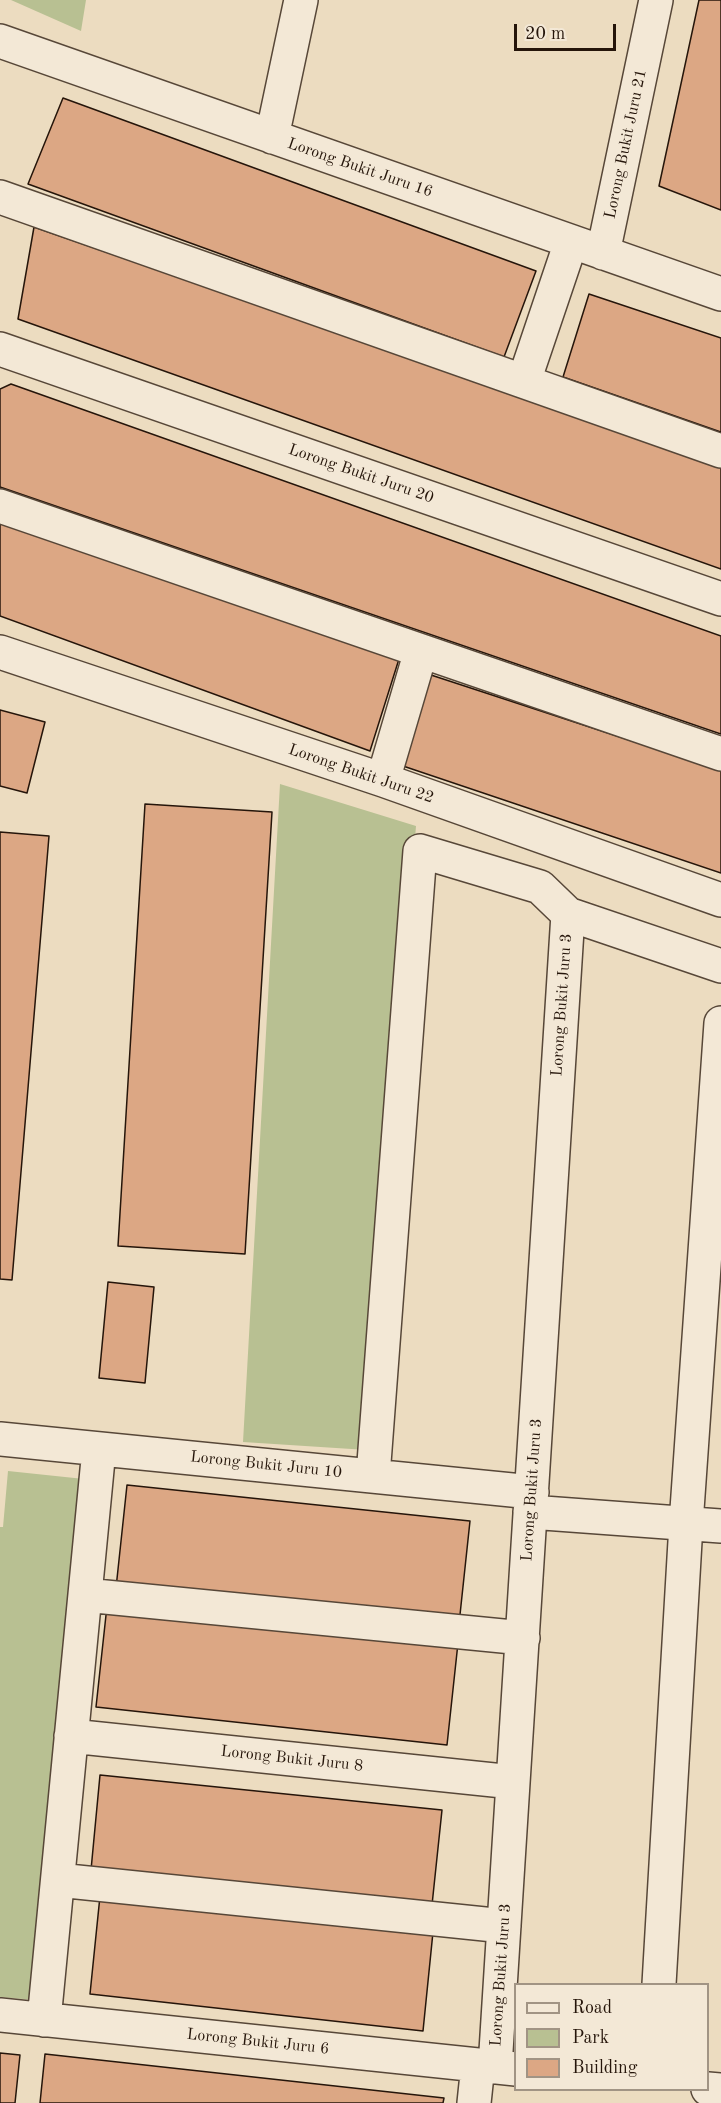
<!DOCTYPE html>
<html>
<head>
<meta charset="utf-8">
<style>
	body { margin:0 }
	#map { position:relative; width:721px; height:2103px; overflow:hidden; background:#ecdcc0; font-family:"Old Standard TT",serif }
	canvas { display:block }
	.legend { position:absolute; left:514px; top:1983px; width:195px; height:108px; box-sizing:border-box; background:#f3e8d6; border:2px solid #a19484; margin:0; padding:8px 10px; list-style:none; font-size:18px; color:#25150a }
	.legend li { display:flex; align-items:center; gap:12px; height:30px }
	.legend b { width:30px; border:2px solid #a19484 }
	.scale { position:absolute; left:514px; top:24px; width:102px; height:27px; box-sizing:border-box; border:3px solid #25150a; border-top:0; padding-left:8px; font-size:18px; line-height:21px; white-space:nowrap; color:#25150a; -webkit-text-stroke:4px #f3e8d6; paint-order:stroke }
</style>
</head>
<body>
<div id="map">
<canvas width="721" height="2103"></canvas>
<ul class="legend">
<li><b style="height:8px;background:#f3e8d6"></b>Road</li>
<li><b style="height:16px;background:#b8c092"></b>Park</li>
<li><b style="height:16px;background:#dca784"></b>Building</li>
</ul>
<div class="scale">20 m</div>
</div>
<script>
const ctx = document.querySelector('canvas').getContext('2d');
ctx.lineJoin = 'round';
function paint(path, color) { ctx.fillStyle = color; ctx.fill(path, 'evenodd'); }
function stroke(path, color, width, dash) { ctx.strokeStyle = color; ctx.lineWidth = width; ctx.lineCap = dash ? 'butt' : 'round'; ctx.setLineDash(dash || []); ctx.stroke(path); }
function label(font, color, halo, rows, align = 'center') {
  ctx.font = font + ' "Old Standard TT",serif'; ctx.lineWidth = 4.5; ctx.setLineDash([]); ctx.textBaseline = 'middle'; ctx.strokeStyle = halo; ctx.fillStyle = color; for (const [text, x, y, turn = 0] of rows) {
    ctx.save(); ctx.translate(x, y); ctx.rotate((+turn || 0) * Math.PI / 180); ctx.textAlign = isNaN(turn) ? turn : align; if (halo) ctx.strokeText(text, 0, 0); ctx.fillText(text, 0, 0); ctx.restore();
  }
}
paint(new Path2D(`
	M11,0H86L81,31Z
	M280,784L416,826L367,1450L243,1442Z
	M8,1471L84,1479L34,2000L0,1997V1527H3Z`), '#b8c092');
const building = new Path2D(`
	M699,0H721V210L659,186Z
	M63,98L536,271L504,357L28,184Z
	M34,227L721,465V569L18,319Z
	M589,294L721,338V432L563,377Z
	M11,384L721,636V734L0,487V389Z
	M0,519L399,659L370,751L0,616Z
	M431,675L721,770V873L403,766Z
	M0,710L45,722L27,793L0,786Z
	M145,804L272,812L245,1254L118,1246Z
	M0,832L49,836L12,1280L0,1279Z
	M108,1282L154,1287L145,1383L99,1378Z
	M127,1485L470,1521L459,1624L116,1588Z
	M107,1606L458,1643L447,1745L96,1707Z
	M100,1775L442,1810L432,1905L91,1870Z
	M100,1896L433,1932L423,2031L90,1994Z
	M0,2053L20,2055L15,2103H0Z
	M45,2054L444,2098L443,2103H40Z`);
paint(building, '#dca784');
stroke(building, '#25150a', 1.5);
const minor = new Path2D(`
	M0,41L721,294
	M272,137L301,0
	M0,197L721,451
	M603,253L656,0
	M0,349L721,599
	M524,381L571,242
	M0,506L721,754
	M0,652L383,780L721,900
	M383,780L421,651
	M0,1439L532,1492
	M373,1476L420,851L540,887L568,914L721,966
	M530,1512L721,1526
	M85,1595L523,1638
	M71,1736L513,1782
	M58,1880L504,1926
	M659,1984L686,1524L721,1023
	M0,2015L516,2069
	M44,2020L99,1449
	M495,2067L568,914
	M708,2089L721,2090
	M474,2103L478,2065`);
stroke(minor, '#574738', 36);
stroke(minor, '#f3e8d6', 33);
label('16px', '#25150a', '#f3e8d6', [
	["Lorong Bukit Juru 21",626,144,-78],
	["Lorong Bukit Juru 16",360,168,19],
	["Lorong Bukit Juru 20",361,474,19],
	["Lorong Bukit Juru 22",361,774,19],
	["Lorong Bukit Juru 3",562,1005,-86],
	["Lorong Bukit Juru 10",266,1465,6],
	["Lorong Bukit Juru 3",532,1490,-86],
	["Lorong Bukit Juru 8",292,1759,6],
	["Lorong Bukit Juru 3",501,1975,-86],
	["Lorong Bukit Juru 6",258,2042,6]
]);
</script>
</body>
</html>
